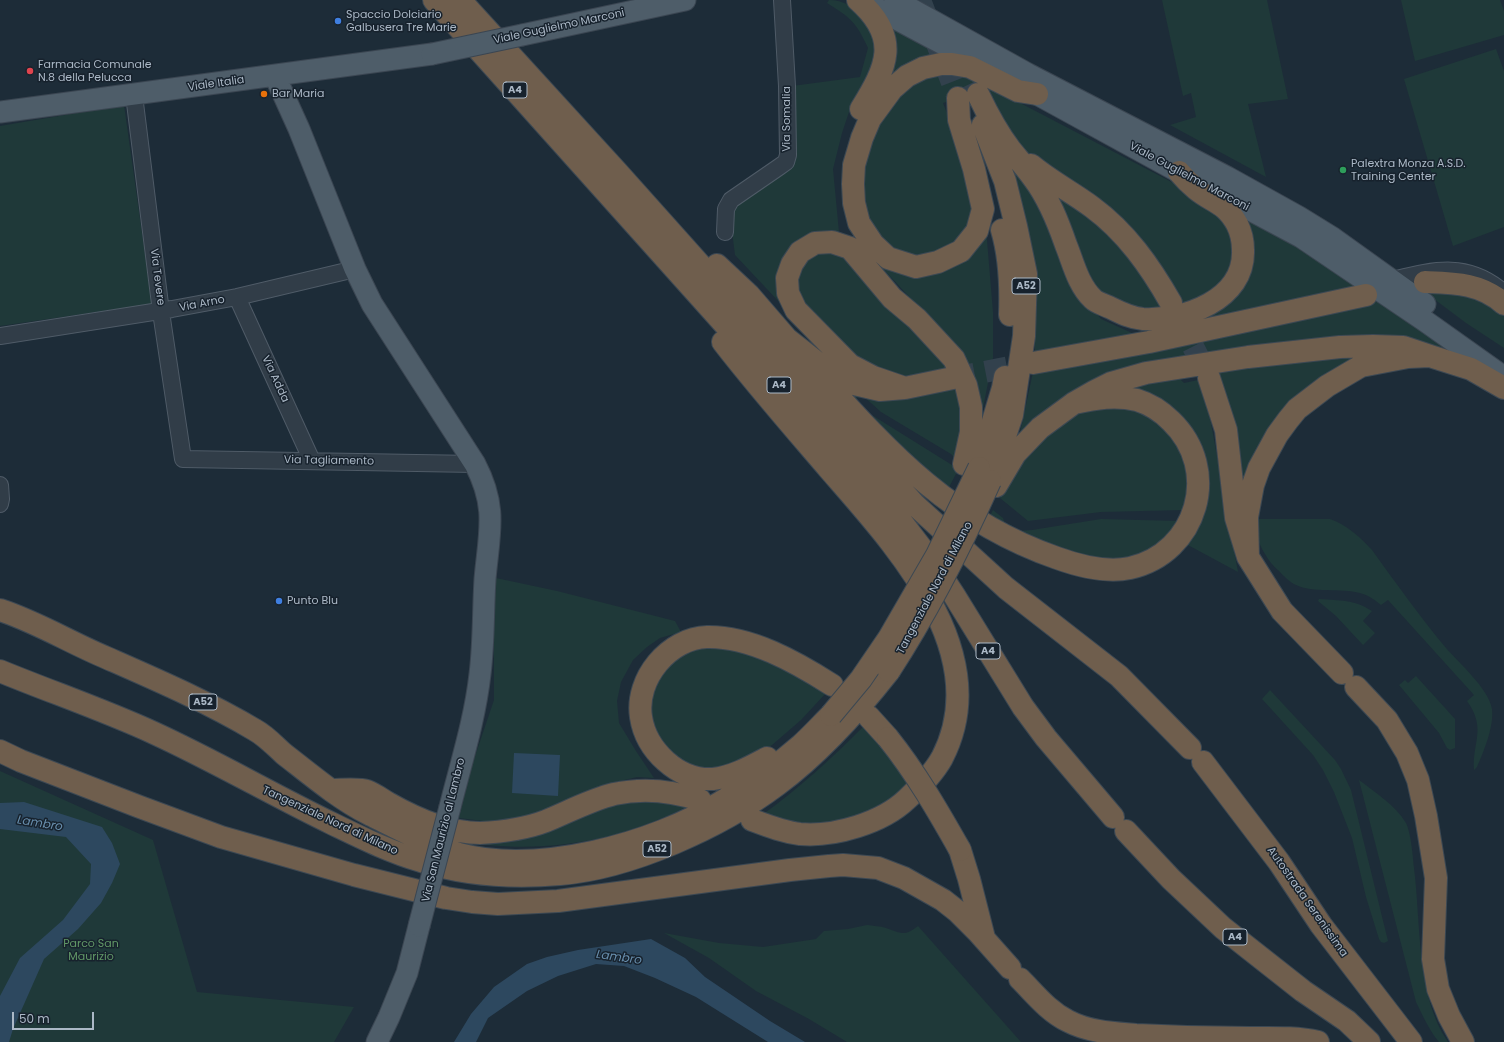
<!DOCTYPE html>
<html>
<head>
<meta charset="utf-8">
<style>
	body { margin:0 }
	#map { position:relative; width:1504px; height:1042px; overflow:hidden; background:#1d2c38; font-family:Poppins,sans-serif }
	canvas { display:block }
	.scale { position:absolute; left:12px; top:1012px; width:82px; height:18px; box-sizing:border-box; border:2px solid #abb8c6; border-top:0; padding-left:5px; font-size:12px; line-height:14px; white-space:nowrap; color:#abb8c6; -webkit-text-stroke:3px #17222d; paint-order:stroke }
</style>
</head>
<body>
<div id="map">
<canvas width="1504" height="1042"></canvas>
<div class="scale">50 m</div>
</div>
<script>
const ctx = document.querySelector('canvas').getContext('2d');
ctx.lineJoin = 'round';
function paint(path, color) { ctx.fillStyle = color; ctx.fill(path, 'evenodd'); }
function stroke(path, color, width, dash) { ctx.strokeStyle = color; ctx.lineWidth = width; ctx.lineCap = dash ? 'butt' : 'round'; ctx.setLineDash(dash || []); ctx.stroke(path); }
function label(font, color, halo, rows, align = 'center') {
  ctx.font = font + ' Poppins,sans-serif'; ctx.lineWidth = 3; ctx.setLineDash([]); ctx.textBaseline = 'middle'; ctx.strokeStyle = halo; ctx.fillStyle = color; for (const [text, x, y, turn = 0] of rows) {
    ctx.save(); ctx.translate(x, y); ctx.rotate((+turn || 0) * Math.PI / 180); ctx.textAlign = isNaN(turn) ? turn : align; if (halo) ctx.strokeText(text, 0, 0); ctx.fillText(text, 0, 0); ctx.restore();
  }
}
paint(new Path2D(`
	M829,0C858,0 868,27 881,49L867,86L849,112L842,133L833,169L839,232L833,236L805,242L781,304L735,255L730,216L737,203L791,168L792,86L860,77L868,48C856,22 851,18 827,3Z
	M1162,0H1267L1288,99L1248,104L1266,177L1170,125L1196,117L1191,93L1183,96Z
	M1401,0H1500L1504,11V35L1415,61Z
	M878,17L956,59L929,57L909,69L895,79L877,100L864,122L851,161L849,191L853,216L864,242L881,259L904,269L925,271L953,262L971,246L986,228L993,312V358L980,423L974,391L960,356L945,335L871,256L856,237L848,216L844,185L848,154L860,121L888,76L890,46Z
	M1496,49L1504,71V227L1453,246L1404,79Z
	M957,70L1183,188L1230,225L1237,246L1230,285L1181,305L1013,144L986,90L943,103L978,192V213L962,239L942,251L920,257L898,254L871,226L864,205L861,186L867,153L877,121L892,97L925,75Z
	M124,105L152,304L0,326V126Z
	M1007,155L1038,201L1073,282L1101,319L1132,333L1131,341L1035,352L1033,270Z
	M1052,189L1113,235L1167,308L1148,311L1130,307L1098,291L1085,272Z
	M1245,214L1358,287L1162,331L1247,277L1254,258L1251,230Z
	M819,252L840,253L957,373L922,380L876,373L819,324L795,290L803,260Z
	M1431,288L1463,290L1490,302L1504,315V348L1466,323L1430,296Z
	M1377,299L1460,353L1398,340L1163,363L1025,434L1020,433L1033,372Z
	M1370,352L1310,386L1240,509L1215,369Z
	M1178,377L1184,383L1203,379L1238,572L1186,544L1207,499L1208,471L1195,438L1117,390Z
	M835,382L962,383L961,464L951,454L881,412L861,394L855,400L867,412L952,465L958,470L946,493Z
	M1126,404L1167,425L1189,468L1185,510L1101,512L1028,521L1000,498L1012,472L1038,441L1074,413Z
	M993,510L1003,518L1005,524L1012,525L1011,528L987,521Z
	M1101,519L1179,521L1174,530L1142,556L1099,561L1038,543L1019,531L1032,530Z
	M1258,519H1330C1347,525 1360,537 1372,550C1396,583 1420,617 1446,648C1459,663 1489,689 1492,709C1494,727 1484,751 1477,767L1474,770C1472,742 1487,729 1467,701L1474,695L1388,600L1381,605C1375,600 1368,595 1360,593C1341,588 1312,593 1296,585C1289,582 1284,576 1279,571C1273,566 1269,561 1265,554C1258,542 1254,533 1258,519Z
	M496,578L557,591L675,621L681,632L660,638L647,647L633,660L621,682L617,701L619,723L636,751L654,778L637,777L600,786L538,815L498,823L459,818L469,774L494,700V610Z
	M1319,599C1341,601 1353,599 1372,611L1363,621L1375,633L1363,645L1336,616L1318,601Z
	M701,642L782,661L826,693L801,720L772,745L751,759L713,773L672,758L650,722L652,687L666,661Z
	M1416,676L1455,719V748L1450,750L1447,748L1439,733L1399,685L1405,680L1408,683Z
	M1270,690L1335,760L1341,769L1351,790L1388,941L1384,943L1381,942L1379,939L1366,897L1352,838L1334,792L1323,770L1313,755L1262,699Z
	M866,724L915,786L899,801L821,828L762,815C801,787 832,758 866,724Z
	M0,771L153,840L197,992L354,1007L334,1042H0Z
	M1359,780C1375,792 1396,806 1406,823C1411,833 1413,857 1414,868C1421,922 1416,996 1448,1042H1439C1429,1030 1423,1016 1416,1002Z
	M650,798L690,805C628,838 557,852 488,845C476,844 464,841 452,838L598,807Z
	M867,925C873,926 880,926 886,928C901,933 904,937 918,926L1021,1042H847L809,1019L756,991L709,958L664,933L719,943L763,947L816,939L824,931L848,929Z`), '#1f3939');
paint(new Path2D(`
	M514,753L560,755L558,796L512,793Z
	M24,802L102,827L112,843L120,864L112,883L101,903L78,929L44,959L13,1029L9,1042H0V996L20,958L63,920L90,884L91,864L66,837L0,829V803Z
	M651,939L685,958L705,977L770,1021L805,1042H768L696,997L655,978L624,966L596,964L558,976L527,991L488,1018L476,1042H454L471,1014L494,987L527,964L547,957L578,950Z`), '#2d485f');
stroke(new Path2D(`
	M920,0L958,98
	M958,53L978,94
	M1178,317L1209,378
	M953,378L1026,364`), '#32414d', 22, [22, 11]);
const minor = new Path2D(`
	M134,95L161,312L183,459L475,464
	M725,232L726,209L731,200L779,167L786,162L788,155L787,86L782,0
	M1392,280C1434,270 1467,261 1503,292
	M237,297L312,461
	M0,336L172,309L237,297L355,269
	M0,485L1,499L0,504`);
const major = new Path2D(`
	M861,0L988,68
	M895,0L1028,74L1227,177L1299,217L1333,238L1425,304
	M522,35L685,0
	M275,76L299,129L355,269L372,304L475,464C498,508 489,533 485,579C483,611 484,642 480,674C475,719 461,763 450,807
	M1022,86L1179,172L1301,237L1425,321L1504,377
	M0,112L432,54
	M377,1042L389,1017L407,973L419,926`);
const highway = new Path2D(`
	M434,0L900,520L935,566L954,595L1023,707L1046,738L1113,817
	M460,0L618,173L914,504L1006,588L1119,676L1190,748
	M858,0C901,38 887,67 861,109
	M978,94C987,113 997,132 1010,149C1018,159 1027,169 1034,179C1049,199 1058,222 1066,245C1073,262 1078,285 1093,299C1097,303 1105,305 1111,308C1121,313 1131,318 1143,319C1184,321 1245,300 1243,250C1243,241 1241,232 1237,224C1225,202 1213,203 1196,189C1190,184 1184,178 1179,172
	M958,98L959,120L974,169L983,209L977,231L961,251L938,262L916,267L888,258L873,244L859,223L854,203L853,184L854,165L862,138L870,119L892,89L907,76L923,68L941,64H952L970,67L1018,91L1037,94
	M983,125L1005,181L1016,226L1026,274L1024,336L1012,415L993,472
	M1031,165C1050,181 1072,192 1092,207C1126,232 1150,266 1171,303
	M1002,230C1010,257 1011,287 1010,315
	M717,265L749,295L787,339L829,372L850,383L880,390L905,388L953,378
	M1425,282C1454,283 1481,283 1504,304
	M723,342C757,386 793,427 829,469C894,544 997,652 942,758C933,774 920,787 907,799C882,823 834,837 800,834C783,832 768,826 752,820
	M1033,363L1149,342L1366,295
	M820,376C892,456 953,522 1057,558C1079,566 1106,573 1130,568C1197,553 1222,470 1171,421C1162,412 1150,404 1137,400C1116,395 1096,398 1074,403
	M1209,378L1226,430L1236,518L1248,557L1282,611L1342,673
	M905,388L873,377L850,365L796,310L788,293L787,278L792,264L800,252L815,243L832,242L850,248L892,298L917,319L954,359L966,385L971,407V432L964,464
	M979,468L1003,388L1005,377
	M996,486L1015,454L1040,428L1074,403L1095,391L1111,383L1146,373L1248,357L1340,347L1373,346L1403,347L1430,356
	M1248,557L1247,517L1253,485L1259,468L1277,435L1288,420L1297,409L1327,386L1361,366L1408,357L1430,356L1471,369L1504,388
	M0,610C37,622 71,643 107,658C157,680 208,702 255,730C266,736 275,746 284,754C311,775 338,798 369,814C395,827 431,846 459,854C538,875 653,844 721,802C749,786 777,766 801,745C812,735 821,725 831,715
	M0,671C51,692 104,710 154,733C215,761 273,795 333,824C362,838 390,852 421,861C465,875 515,878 560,874C631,868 721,827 777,785C820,753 856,713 889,671
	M1356,687L1387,720L1407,753L1418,780L1426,816L1436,878L1433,959L1438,989L1449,1016L1463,1042
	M869,717L888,738
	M0,751L21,761L140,807L221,837L354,875L446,898L472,902L498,904L558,901L790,870L829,866L843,865L878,868L904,878L943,900L957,911L978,932L1010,968
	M767,758C750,767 732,777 713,779C678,781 646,750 641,717C635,679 669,638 707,637C750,636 796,662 832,685
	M1203,762L1279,862L1321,925L1411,1042
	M331,790C340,790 359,788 367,791C375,794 381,799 388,803C416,819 448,833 480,833C502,832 525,829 546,821C568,812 590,800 614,794C642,788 673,791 700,800
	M1126,831L1171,879L1223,928L1303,991L1347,1021L1369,1042
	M960,850L969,879L984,938
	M1020,979C1035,994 1048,1011 1068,1021C1089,1032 1112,1033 1136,1035C1174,1037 1213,1038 1251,1038C1273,1038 1297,1037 1318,1042`);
stroke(minor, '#4f5b67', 18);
stroke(major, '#3b4652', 23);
stroke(highway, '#3c4853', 24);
stroke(minor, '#313d48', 16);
stroke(major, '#4e5d69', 21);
stroke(highway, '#6f5e4d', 22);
const majorBridge = new Path2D(`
	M432,54L522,35
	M419,926L450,807`);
const highwayBridge = new Path2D(`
	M889,671C928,611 961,546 990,481
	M831,715L861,679L889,638L937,555L979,468
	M888,738C916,773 938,811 960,850`);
stroke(majorBridge, '#3b4652', 23, []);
stroke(highwayBridge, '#3c4853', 24, []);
stroke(majorBridge, '#4e5d69', 21);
stroke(highwayBridge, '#6f5e4d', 22);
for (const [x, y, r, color] of [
	[338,21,4,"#3f7fe0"],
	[30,71,4,"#e0444e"],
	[264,94,4,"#e8710a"],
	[1343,170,4,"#2e9e5b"],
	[279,601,4,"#3f7fe0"]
]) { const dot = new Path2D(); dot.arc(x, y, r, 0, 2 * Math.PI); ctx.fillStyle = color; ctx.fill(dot); stroke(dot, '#17222d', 1.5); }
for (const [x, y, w] of [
	[515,90,24],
	[1026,286,28],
	[779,385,24],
	[988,651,24],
	[203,702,28],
	[657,849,28],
	[1235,937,24]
]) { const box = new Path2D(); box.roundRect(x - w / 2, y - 8, w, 16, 3); ctx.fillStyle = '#17222d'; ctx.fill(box); stroke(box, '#abb8c6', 1); }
label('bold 10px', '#abb8c6', null, [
	["A4",515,90],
	["A52",1026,286],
	["A4",779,385],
	["A4",988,651],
	["A52",203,702],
	["A52",657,849],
	["A4",1235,937]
]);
label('11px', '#abb8c6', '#17222d', [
	["Spaccio Dolciario",346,15],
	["Galbusera Tre Marie",346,28],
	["Farmacia Comunale",38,65],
	["N.8 della Pelucca",38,78],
	["Bar Maria",272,94],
	["Palextra Monza A.S.D.",1351,164],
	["Training Center",1351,177],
	["Punto Blu",287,601]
], 'left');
label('11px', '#abb8c6', '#17222d', [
	["Viale Guglielmo Marconi",559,27,-12],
	["Viale Italia",216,84,-8],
	["Via Somalia",787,119,-90],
	["Viale Guglielmo Marconi",1189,177,28],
	["Via Tevere",157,277,83],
	["Via Arno",202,304,-11],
	["Via Adda",275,379,65],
	["Via Tagliamento",329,461,1],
	["Tangenziale Nord di Milano",935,588,-62],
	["Tangenziale Nord di Milano",330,821,25],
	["Via San Maurizio al Lambro",444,830,-76],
	["Autostrada Serenissima",1307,902,55]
]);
label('11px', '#619867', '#17222d', [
	["Parco San",91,944],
	["Maurizio",91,957]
]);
label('italic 12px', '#688ead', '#17222d', [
	["Lambro",40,824,9],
	["Lambro",619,958,8]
]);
</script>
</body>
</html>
